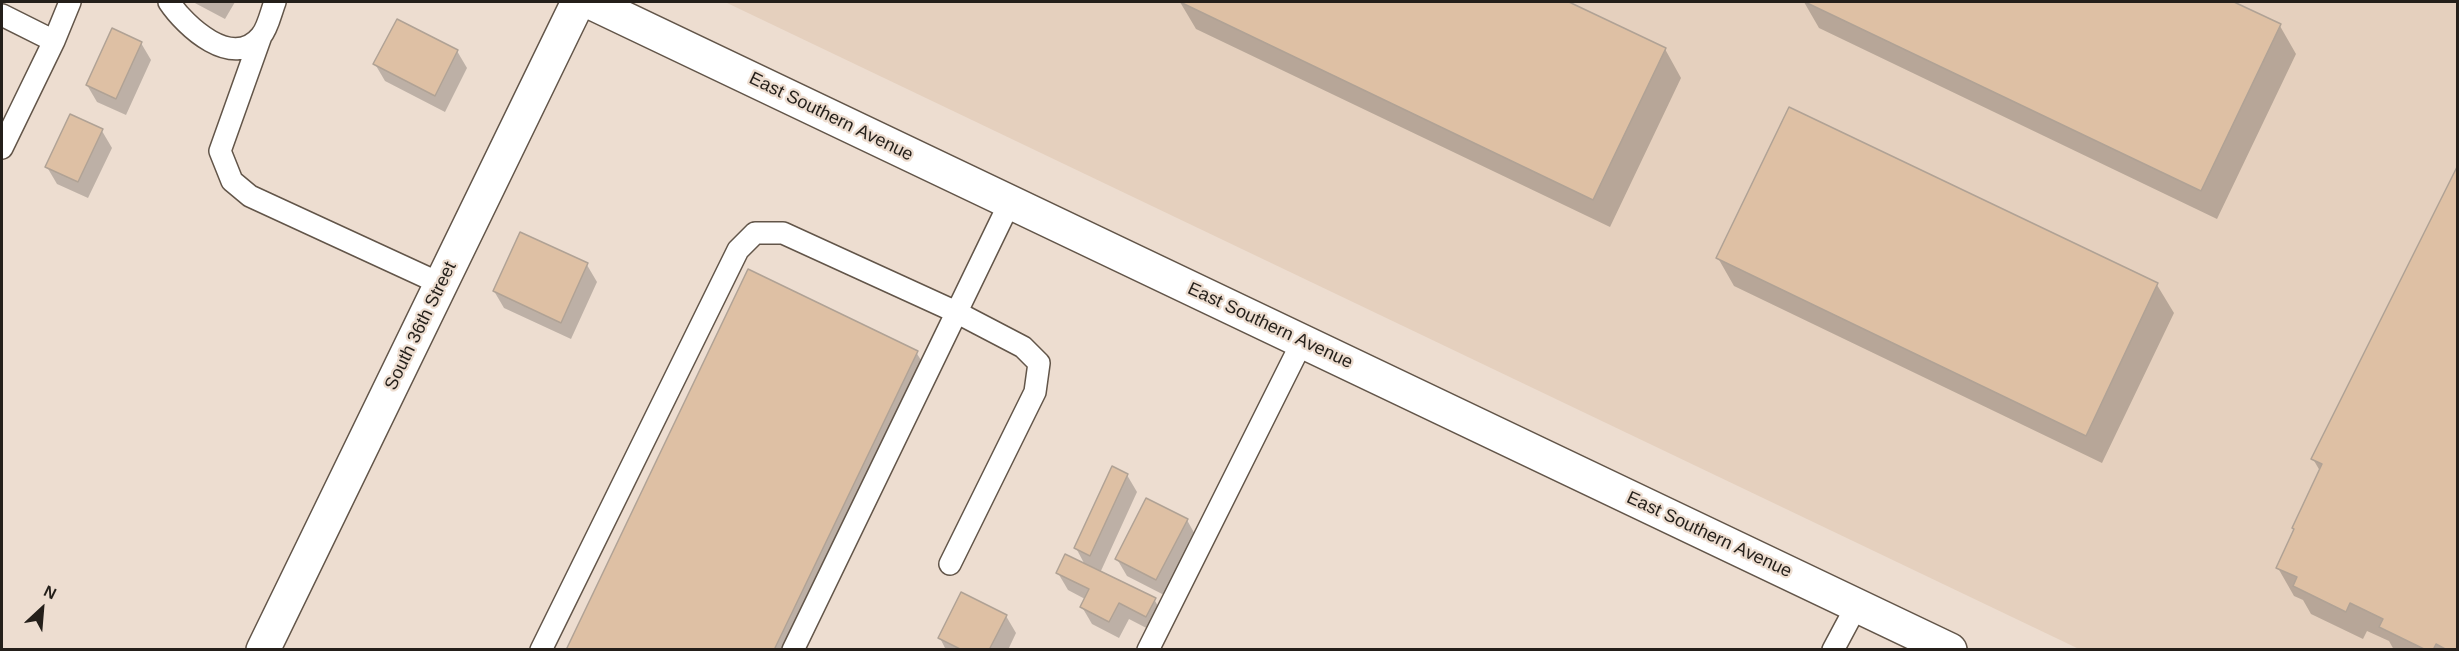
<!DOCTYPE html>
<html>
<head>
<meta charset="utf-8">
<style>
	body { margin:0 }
	#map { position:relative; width:2459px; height:651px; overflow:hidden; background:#edddd0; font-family:Arial,sans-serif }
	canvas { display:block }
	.frame { position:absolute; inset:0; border:3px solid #241f1a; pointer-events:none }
	.north { position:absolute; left:12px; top:579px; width:60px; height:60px; -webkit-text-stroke:4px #edddd0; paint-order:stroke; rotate:26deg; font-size:16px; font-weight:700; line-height:24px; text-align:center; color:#241f1a }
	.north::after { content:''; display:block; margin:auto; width:21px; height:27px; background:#241f1a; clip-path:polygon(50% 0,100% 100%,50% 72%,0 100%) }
</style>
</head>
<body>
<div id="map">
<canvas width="2459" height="651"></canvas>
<div class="frame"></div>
<div class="north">N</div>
</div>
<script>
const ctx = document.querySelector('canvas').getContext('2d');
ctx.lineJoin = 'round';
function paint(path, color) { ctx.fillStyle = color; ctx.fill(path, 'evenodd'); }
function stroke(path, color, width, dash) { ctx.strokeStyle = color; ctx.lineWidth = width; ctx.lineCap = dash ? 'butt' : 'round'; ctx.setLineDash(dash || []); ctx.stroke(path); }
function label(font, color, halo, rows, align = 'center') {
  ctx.font = font + ' Arial,sans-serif'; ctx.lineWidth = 4.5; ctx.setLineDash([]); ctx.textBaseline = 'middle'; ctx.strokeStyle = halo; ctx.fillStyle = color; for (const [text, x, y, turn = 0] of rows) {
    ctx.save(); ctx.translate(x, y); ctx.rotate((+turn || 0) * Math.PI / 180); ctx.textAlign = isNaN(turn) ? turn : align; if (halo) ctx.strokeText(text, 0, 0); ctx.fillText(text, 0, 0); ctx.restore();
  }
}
paint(new Path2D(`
	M725,2H2457V649H2079Z`), '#e5d0be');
paint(new Path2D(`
	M193,2H235L225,19Z
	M1180,2H1565L1665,49L1681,78L1610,227L1196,29Z
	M1804,2H2230L2280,26L2296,54L2217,219L1819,28Z
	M141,43L151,60L126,115L97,102L87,85Z
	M457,51L467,68L445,112L385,81L375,64Z
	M102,131L112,148L88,198L57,184L47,167Z
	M2458,168V650H2394L2389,641L2367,631L2363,639L2311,614L2303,600L2294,596L2278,568L2320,471L2313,459Z
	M521,234L587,265L597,282L571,339L504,308L494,291Z
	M1718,258L2157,285L2174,313L2102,463L1734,286Z
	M916,352L933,380L804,650H567Z
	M1127,475L1137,492L1100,573L1154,599L1164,617L1156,633L1129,619L1119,638L1092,624L1082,607L1085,599L1068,590L1058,573L1085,565L1076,548Z
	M1187,520L1197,538L1166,596L1127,576L1117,559Z
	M1006,616L1016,633L1008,650H946L940,638Z`), '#0003');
const building = new Path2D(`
	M1180,2H1569L1666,48L1593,200Z
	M1805,2H2234L2281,24L2201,191Z
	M397,19L458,50L435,96L373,64Z
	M112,28L142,42L116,99L86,85Z
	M1789,107L2158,283L2086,436L1716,258Z
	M70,114L103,129L78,182L45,167Z
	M2458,165V650H2447L2436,644L2433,650H2426L2379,627L2383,619L2350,603L2346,612L2293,586L2297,577L2276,568L2294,529L2292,528L2322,464L2311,459Z
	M520,232L588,263L561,323L493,291Z
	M748,269L918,351L774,650H566Z
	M1112,466L1128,474L1090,556L1074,548Z
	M1146,498L1188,519L1156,580L1115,559Z
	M1065,554L1156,598L1146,617L1119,603L1109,622L1080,607L1089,589L1056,573Z
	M961,592L1007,615L989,650H962L938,638Z`);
paint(building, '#dec0a4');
stroke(building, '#b0a295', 1.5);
const service = new Path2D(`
	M169,2C185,26 233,71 261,36C268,28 271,12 275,2
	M2,15L54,41L70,2
	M261,36L220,151L232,181L250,196L441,284
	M2,148L54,41
	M541,650L738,250L755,233H783L956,312L1023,347L1039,363L1035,392L950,564
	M793,650L1010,202
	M1148,650L1302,342
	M1833,650L1857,605`);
const tertiary = new Path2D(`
	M263,650L578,2`);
const secondary = new Path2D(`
	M590,2L1950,650`);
stroke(service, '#625549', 24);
stroke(tertiary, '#625549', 36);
stroke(secondary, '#625549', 36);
stroke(service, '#fff', 21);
stroke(tertiary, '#fff', 33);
stroke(secondary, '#fff', 33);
label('18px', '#241f1a', '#edddd0', [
	["East Southern Avenue",831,117,26],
	["South 36th Street",421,326,-64],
	["East Southern Avenue",1270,326,25],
	["East Southern Avenue",1709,535,25]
]);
</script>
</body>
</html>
